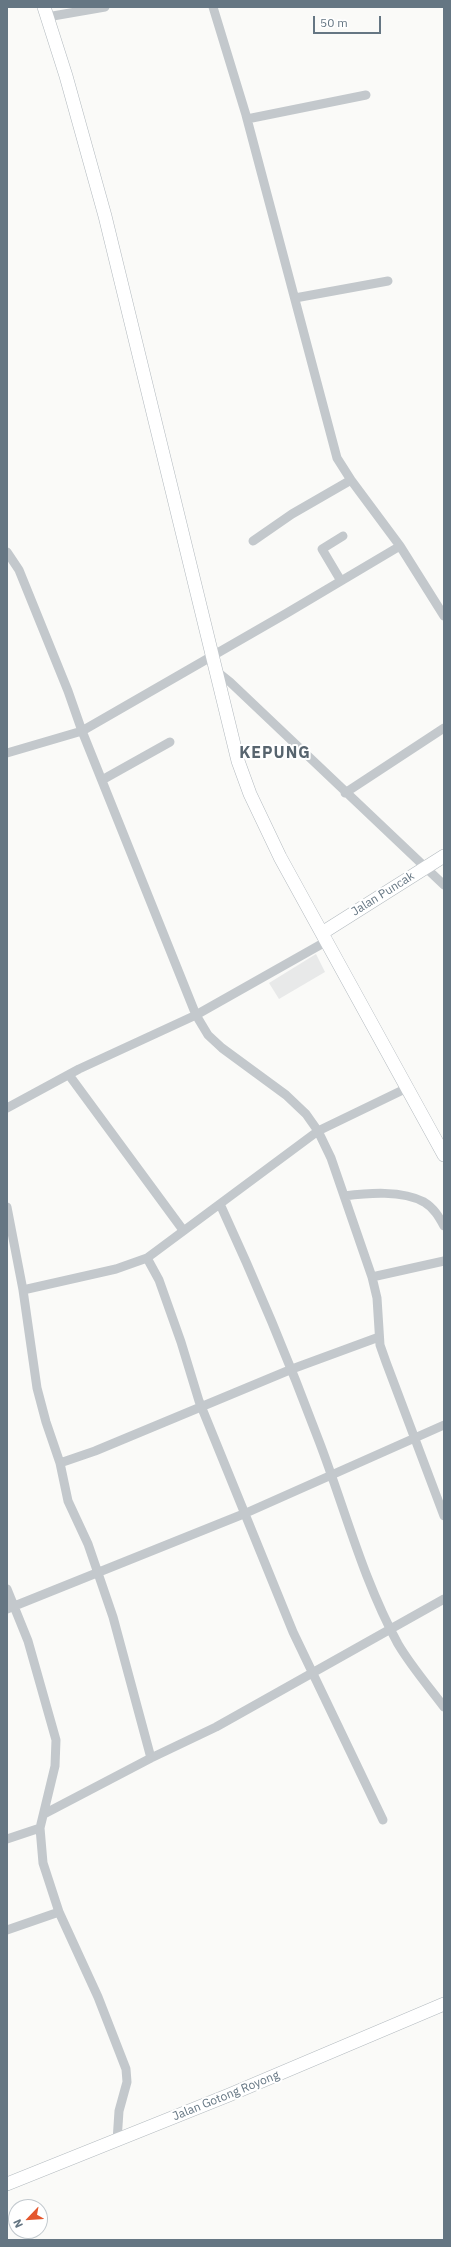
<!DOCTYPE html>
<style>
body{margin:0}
#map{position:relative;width:451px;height:2247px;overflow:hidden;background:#fafaf8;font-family:"IBM Plex Sans",sans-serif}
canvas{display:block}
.frame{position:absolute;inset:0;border:8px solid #657683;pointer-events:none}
.north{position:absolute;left:8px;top:2199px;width:40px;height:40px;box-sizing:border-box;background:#fff;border:1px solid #c1c8cd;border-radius:50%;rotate:245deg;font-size:11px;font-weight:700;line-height:16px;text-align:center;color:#657683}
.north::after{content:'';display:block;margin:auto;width:14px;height:18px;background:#e4572e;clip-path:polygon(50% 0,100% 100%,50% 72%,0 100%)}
.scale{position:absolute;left:313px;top:16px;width:68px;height:18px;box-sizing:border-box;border:2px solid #657683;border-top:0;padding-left:5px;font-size:12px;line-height:14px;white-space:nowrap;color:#657683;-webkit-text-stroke:3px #fff;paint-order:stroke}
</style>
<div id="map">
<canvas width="451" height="2247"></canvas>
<div class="frame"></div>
<div class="north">N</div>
<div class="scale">50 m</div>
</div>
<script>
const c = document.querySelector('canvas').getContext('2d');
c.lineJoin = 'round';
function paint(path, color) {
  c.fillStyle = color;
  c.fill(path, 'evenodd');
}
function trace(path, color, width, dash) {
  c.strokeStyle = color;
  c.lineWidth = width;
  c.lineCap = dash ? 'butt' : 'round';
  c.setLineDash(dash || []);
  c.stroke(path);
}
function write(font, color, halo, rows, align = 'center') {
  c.font = font + ' "IBM Plex Sans",sans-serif';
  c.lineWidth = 4;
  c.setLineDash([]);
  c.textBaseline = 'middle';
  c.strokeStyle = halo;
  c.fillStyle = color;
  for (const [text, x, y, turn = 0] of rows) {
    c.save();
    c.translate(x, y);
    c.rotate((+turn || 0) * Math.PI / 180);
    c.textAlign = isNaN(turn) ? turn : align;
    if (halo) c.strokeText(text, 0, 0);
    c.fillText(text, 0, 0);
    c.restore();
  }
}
paint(new Path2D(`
 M316 954 325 972 279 999 269 983Z`), '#e8e9e9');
const secondary = new Path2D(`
 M44 7 66 76 105 216 238 761 250 794 280 857 444 1155
 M322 933 444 856
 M7 2184 229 2095 444 2004`);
trace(secondary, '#b3babf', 14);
trace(new Path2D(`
 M213 7 246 115 337 458 351 480 400 546 444 616
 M47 17 105 7
 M247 119 366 95
 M295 298 388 281
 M253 541 292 514 351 480
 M7 552 19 570 68 691 82 731 196 1015 208 1035 222 1048 286 1095 306 1114 318 1131 331 1158 372 1277 377 1298 380 1345 386 1362 444 1516
 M341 581 322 549 343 536
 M215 670 230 682 444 885
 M7 753 82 731 287 613 400 546
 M102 780 170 742
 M345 793 444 728
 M69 1075 183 1230
 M7 1108 79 1069 196 1015 327 941
 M344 1196C368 1193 402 1190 424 1202 434 1208 439 1217 444 1226
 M220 1204C256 1282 289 1361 319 1441 345 1509 363 1580 398 1644 411 1666 429 1687 444 1707
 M7 1207 23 1290 37 1388 46 1422 60 1463 68 1501 88 1544 113 1617 151 1758
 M147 1258 159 1280 181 1342 199 1401 293 1632 383 1820
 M372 1277 444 1261
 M23 1290 116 1269 147 1258 318 1131 407 1088
 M60 1463 95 1451 292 1369 379 1337
 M7 1589 28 1641 56 1740 55 1766 40 1828 43 1863 59 1912 98 1997 126 2069 127 2082 119 2111 117 2141
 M7 1609 246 1513 444 1425
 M44 1814 151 1758 216 1727 444 1599
 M7 1839 40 1828
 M7 1930 59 1912`), '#c3c8cc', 9);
trace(secondary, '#fff', 13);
write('12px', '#657683', '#fff', [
 ["Jalan Puncak",383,894,-32],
 ["Jalan Gotong Royong",226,2096,-22]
]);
c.letterSpacing = '1px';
write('bold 16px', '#57646e', '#fff', [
 ["KEPUNG",275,753]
]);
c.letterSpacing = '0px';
</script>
